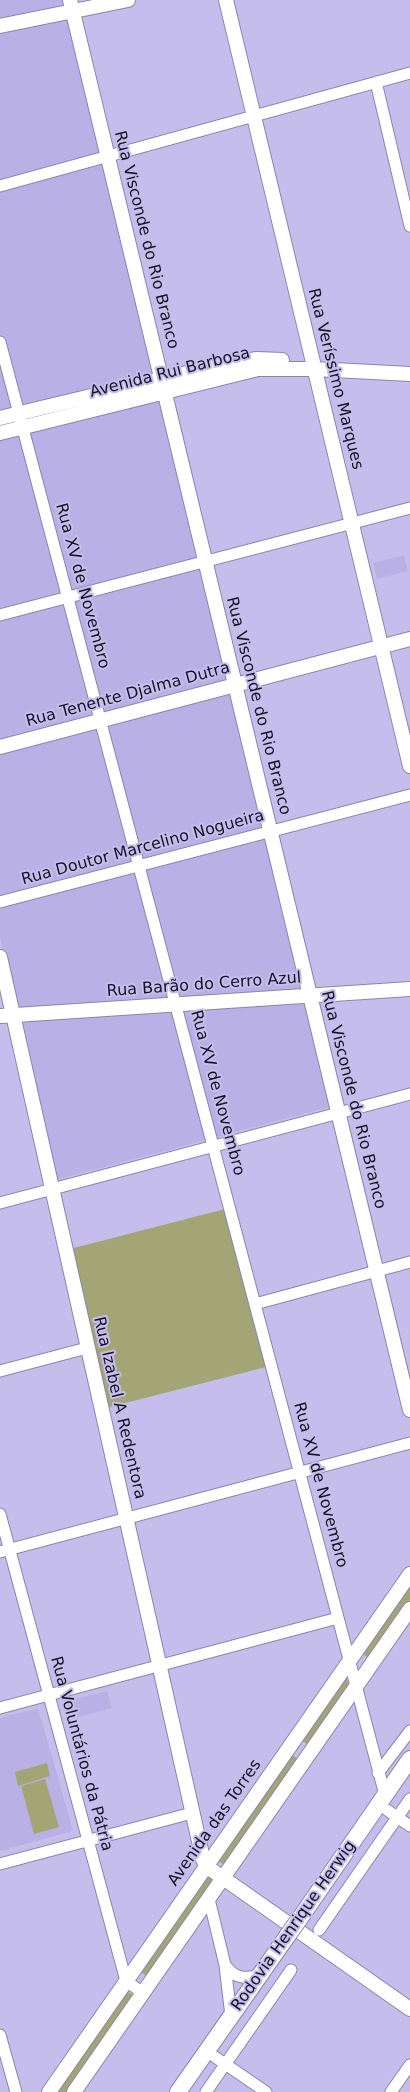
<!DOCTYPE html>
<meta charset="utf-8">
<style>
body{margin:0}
canvas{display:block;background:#c5beed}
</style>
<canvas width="410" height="2092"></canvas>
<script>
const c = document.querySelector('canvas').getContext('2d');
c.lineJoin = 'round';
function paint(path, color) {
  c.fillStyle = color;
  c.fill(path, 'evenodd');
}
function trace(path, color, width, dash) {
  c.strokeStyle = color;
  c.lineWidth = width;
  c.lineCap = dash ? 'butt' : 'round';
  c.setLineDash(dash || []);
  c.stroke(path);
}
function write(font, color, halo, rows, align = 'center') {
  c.font = font + ' "DejaVu Sans",sans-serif';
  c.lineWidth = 4;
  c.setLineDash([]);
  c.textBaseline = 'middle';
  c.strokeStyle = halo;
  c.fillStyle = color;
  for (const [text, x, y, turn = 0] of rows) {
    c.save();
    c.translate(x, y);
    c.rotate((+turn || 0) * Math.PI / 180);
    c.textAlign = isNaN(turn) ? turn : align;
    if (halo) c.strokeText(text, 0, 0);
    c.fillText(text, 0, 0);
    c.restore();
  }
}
paint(new Path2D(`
 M0 0H77L344 1103 56 1180 0 937Z
 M404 555 408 571 377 579 373 563Z
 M107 1691 112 1708 68 1720 63 1702Z
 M38 1708 73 1831 0 1851V1718Z`), '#b9b1e5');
paint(new Path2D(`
 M225 1209 266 1367 106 1408 70 1249Z
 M410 1582V1600L369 1659 361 1652Z
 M345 1672 349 1687 308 1745 299 1738Z
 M288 1752 299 1760 224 1865 214 1858Z
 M47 1763 50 1776 18 1786 15 1772Z
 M45 1779 59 1827 34 1834 21 1786Z
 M208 1870 217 1879 148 1977 138 1970Z
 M124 1989 135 1996 68 2092H55Z`), '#a3a674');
const minor = new Path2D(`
 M376 82 410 226
 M0 186 410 73
 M0 342 385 1795
 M0 615 410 508
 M0 902 410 795
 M0 1203 410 1094
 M255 1304 410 1262
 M0 1371 87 1348
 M0 1514 126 1981 143 1993
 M0 1552 410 1443
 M0 1708 338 1618
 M378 1773 410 1731
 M387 1810 410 1826
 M0 1864 192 1813
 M209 1899 225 1965 231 2016
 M319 1930 410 1799
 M225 1965C235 1979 244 1979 260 1975
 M0 2035 16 2092
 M215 2057 266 2092
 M206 2092 291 1970
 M391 2092 410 2065`);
const major = new Path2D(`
 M70 0 410 1410
 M226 0 410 766
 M0 26 128 0
 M0 418 216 366 257 359 282 360
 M0 433 258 369H315L410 374
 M0 747 410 639
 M0 957 203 1859 206 1866 410 2009
 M0 1016 410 989
 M49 2092 410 1574
 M74 2092 410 1609`);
const highway = new Path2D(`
 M298 1921 410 1759
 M178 2092 288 1935`);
trace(minor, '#8b84b0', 13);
trace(major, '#8b84b0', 16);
trace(highway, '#8b84b0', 18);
trace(minor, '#fff', 11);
trace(major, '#fff', 14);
trace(highway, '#fff', 16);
const highwayBridge = new Path2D(`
 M288 1935 298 1921`);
trace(highwayBridge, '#8b84b0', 18, []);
trace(highwayBridge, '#fff', 16);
write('16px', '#151222', '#c5beed', [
 ["Rua Visconde do Rio Branco",146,240,76],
 ["Avenida Rui Barbosa",170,373,-14],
 ["Rua Veríssimo Marques",335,379,76],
 ["Rua XV de Novembro",82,586,75],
 ["Rua Tenente Djalma Dutra",128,695,-15],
 ["Rua Visconde do Rio Branco",258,706,76],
 ["Rua Doutor Marcelino Nogueira",143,848,-15],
 ["Rua Barão do Cerro Azul",204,985,-4],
 ["Rua XV de Novembro",217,1093,75],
 ["Rua Visconde do Rio Branco",353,1100,76],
 ["Rua Izabel A Redentora",119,1408,77],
 ["Rua XV de Novembro",320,1485,75],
 ["Rua Voluntários da Pátria",81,1754,75],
 ["Avenida das Torres",215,1823,-55],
 ["Rodovia Henrique Herwig",294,1926,-55]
]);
</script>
